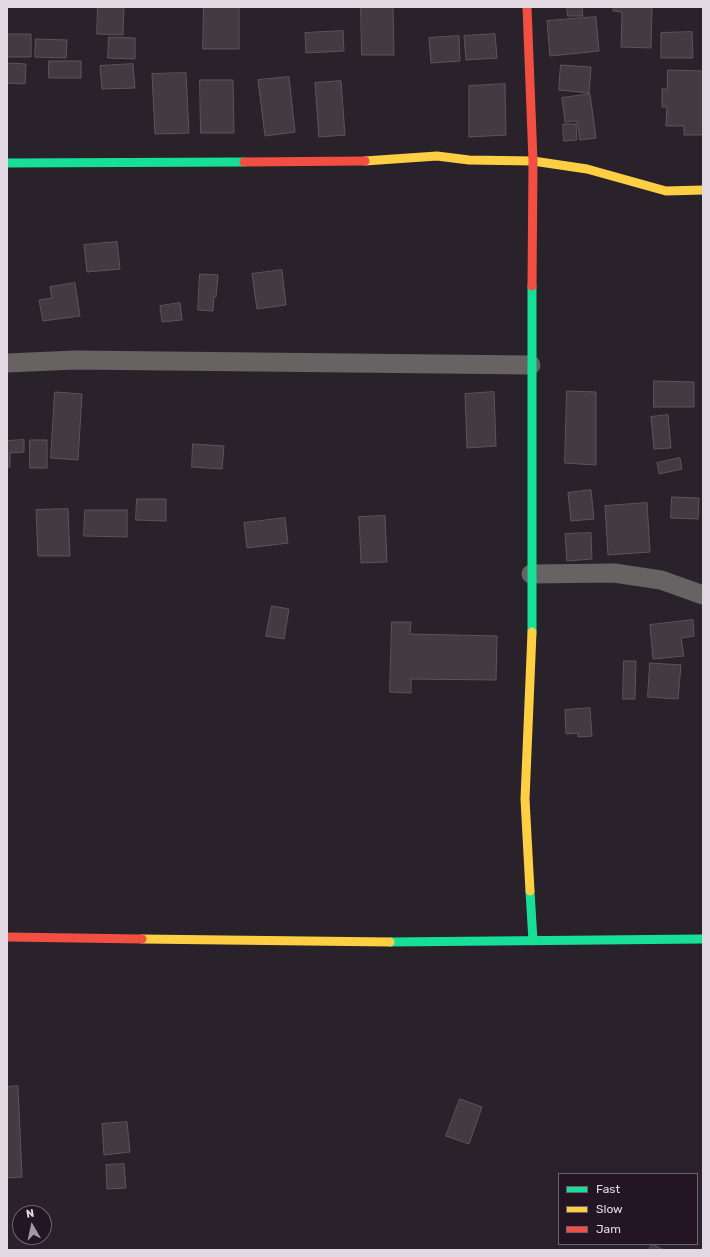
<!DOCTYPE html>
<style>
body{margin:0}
#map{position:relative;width:710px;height:1257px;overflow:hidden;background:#2a222a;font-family:Rubik,sans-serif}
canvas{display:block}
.frame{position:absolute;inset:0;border:8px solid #e2d8e2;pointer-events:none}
.legend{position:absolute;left:558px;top:1173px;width:140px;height:72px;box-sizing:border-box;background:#241524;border:1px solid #706370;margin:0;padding:5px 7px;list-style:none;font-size:12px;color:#e2d8e2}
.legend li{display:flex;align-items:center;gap:8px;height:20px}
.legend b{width:20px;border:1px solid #706370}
.north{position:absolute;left:12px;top:1205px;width:40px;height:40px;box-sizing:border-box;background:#241524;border:1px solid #706370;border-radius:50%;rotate:351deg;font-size:11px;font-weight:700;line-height:16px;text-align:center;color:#e2d8e2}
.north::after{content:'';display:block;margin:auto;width:14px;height:18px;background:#a298a2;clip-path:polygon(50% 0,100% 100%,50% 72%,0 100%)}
</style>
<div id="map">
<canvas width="710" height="1257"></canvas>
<div class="frame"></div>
<ul class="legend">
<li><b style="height:5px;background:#16e098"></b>Fast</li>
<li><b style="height:5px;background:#ffcf43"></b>Slow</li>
<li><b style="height:5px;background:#f24e42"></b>Jam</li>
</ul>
<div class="north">N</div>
</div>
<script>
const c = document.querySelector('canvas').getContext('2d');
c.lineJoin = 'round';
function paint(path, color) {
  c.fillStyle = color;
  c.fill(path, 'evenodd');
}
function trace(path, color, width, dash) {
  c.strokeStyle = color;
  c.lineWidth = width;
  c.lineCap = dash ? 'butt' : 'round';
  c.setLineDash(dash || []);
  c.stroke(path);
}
const building = new Path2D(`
 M98 7H124L123 35 97 34Z
 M204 7H239V49H203Z
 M361 7H393L394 55H362Z
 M567 7H582L583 16H568Z
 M614 7H652L651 48 621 47 622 12 613 11Z
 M596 17 599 51 550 56 547 21Z
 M343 31 344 51 306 53 305 33Z
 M692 32 693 58H661V33Z
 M7 34H31V57H7Z
 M495 34 497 58 466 60 464 36Z
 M459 36 460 61 431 63 429 38Z
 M109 37 135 38V59L108 58Z
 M36 39 67 40 66 58 35 57Z
 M49 61H81V78H49Z
 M7 63 26 64 25 84 7 83Z
 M133 64 135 88 102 89 100 66Z
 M561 65 591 67 589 93 559 90Z
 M668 70 703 71V135H684V126H666L667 107H662V89H667Z
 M186 73 189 133 155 134 152 74Z
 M289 77 295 132 265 136 258 80Z
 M200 80H233L234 133H201Z
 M341 81 345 135 319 137 315 83Z
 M505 84 506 135 469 137V86Z
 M590 94 596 138 580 140 577 121 565 122 562 98Z
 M563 124H576L577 140 564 141Z
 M117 242 120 269 87 272 84 245Z
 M282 270 286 305 257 309 252 274Z
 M200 274 218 275 216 297 214 296 213 311 198 310Z
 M75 283 80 316 43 321 39 300 52 298 50 287Z
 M180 303 182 320 162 322 160 306Z
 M654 381 694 382V407H654Z
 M567 391 596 392V465L565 463Z
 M55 392 82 394 78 460 51 458Z
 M494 392 496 446 467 448 465 394Z
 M668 415 671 448 654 449 651 417Z
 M24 440V452L10 453V467H7V441Z
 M30 440H47V468H30Z
 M193 444 224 446 222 469 192 467Z
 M680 458 682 469 659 474 657 463Z
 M591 490 594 519 571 521 568 493Z
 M672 497 699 498 698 519 671 518Z
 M137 499H166V521L136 520Z
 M647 503 650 552 608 555 605 506Z
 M68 509 70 556H38L36 510Z
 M85 510H127V537L84 536Z
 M385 516 387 562 361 563 359 517Z
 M285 518 288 543 247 548 244 523Z
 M591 533 592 559 567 561 565 534Z
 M272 606 289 609 284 639 266 636Z
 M693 620 694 636 681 638 684 656 653 659 650 625Z
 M392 622H411L410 634 497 636 496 680 411 679V693L390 692Z
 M624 661H636L635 699H623Z
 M650 663 681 665 678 699 648 697Z
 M590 708 592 736 578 737V733L566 734 565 710Z
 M18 1086 22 1177 7 1178V1087Z
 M460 1099 482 1107 469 1144 446 1136Z
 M127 1122 130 1152 104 1155 102 1124Z
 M124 1164 126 1188 107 1189 106 1165Z
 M652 1244 664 1250H649Z`);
paint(building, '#423c42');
trace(building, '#5c555c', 1);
trace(new Path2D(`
 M7 363 75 360 531 365
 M531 574 614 573 661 580 703 595`), '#666362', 19);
trace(new Path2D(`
 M7 163 244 162
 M532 286V632
 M530 891 533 941
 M390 942 703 939`), '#16e098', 9);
trace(new Path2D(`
 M365 161 437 156 469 160 533 161 587 169 666 191 703 190
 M530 891 525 799 532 632
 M142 939 390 942`), '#ffcf43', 9);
trace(new Path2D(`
 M527 7 533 161 532 286
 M244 162 365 161
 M7 937 142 939`), '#f24e42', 9);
</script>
